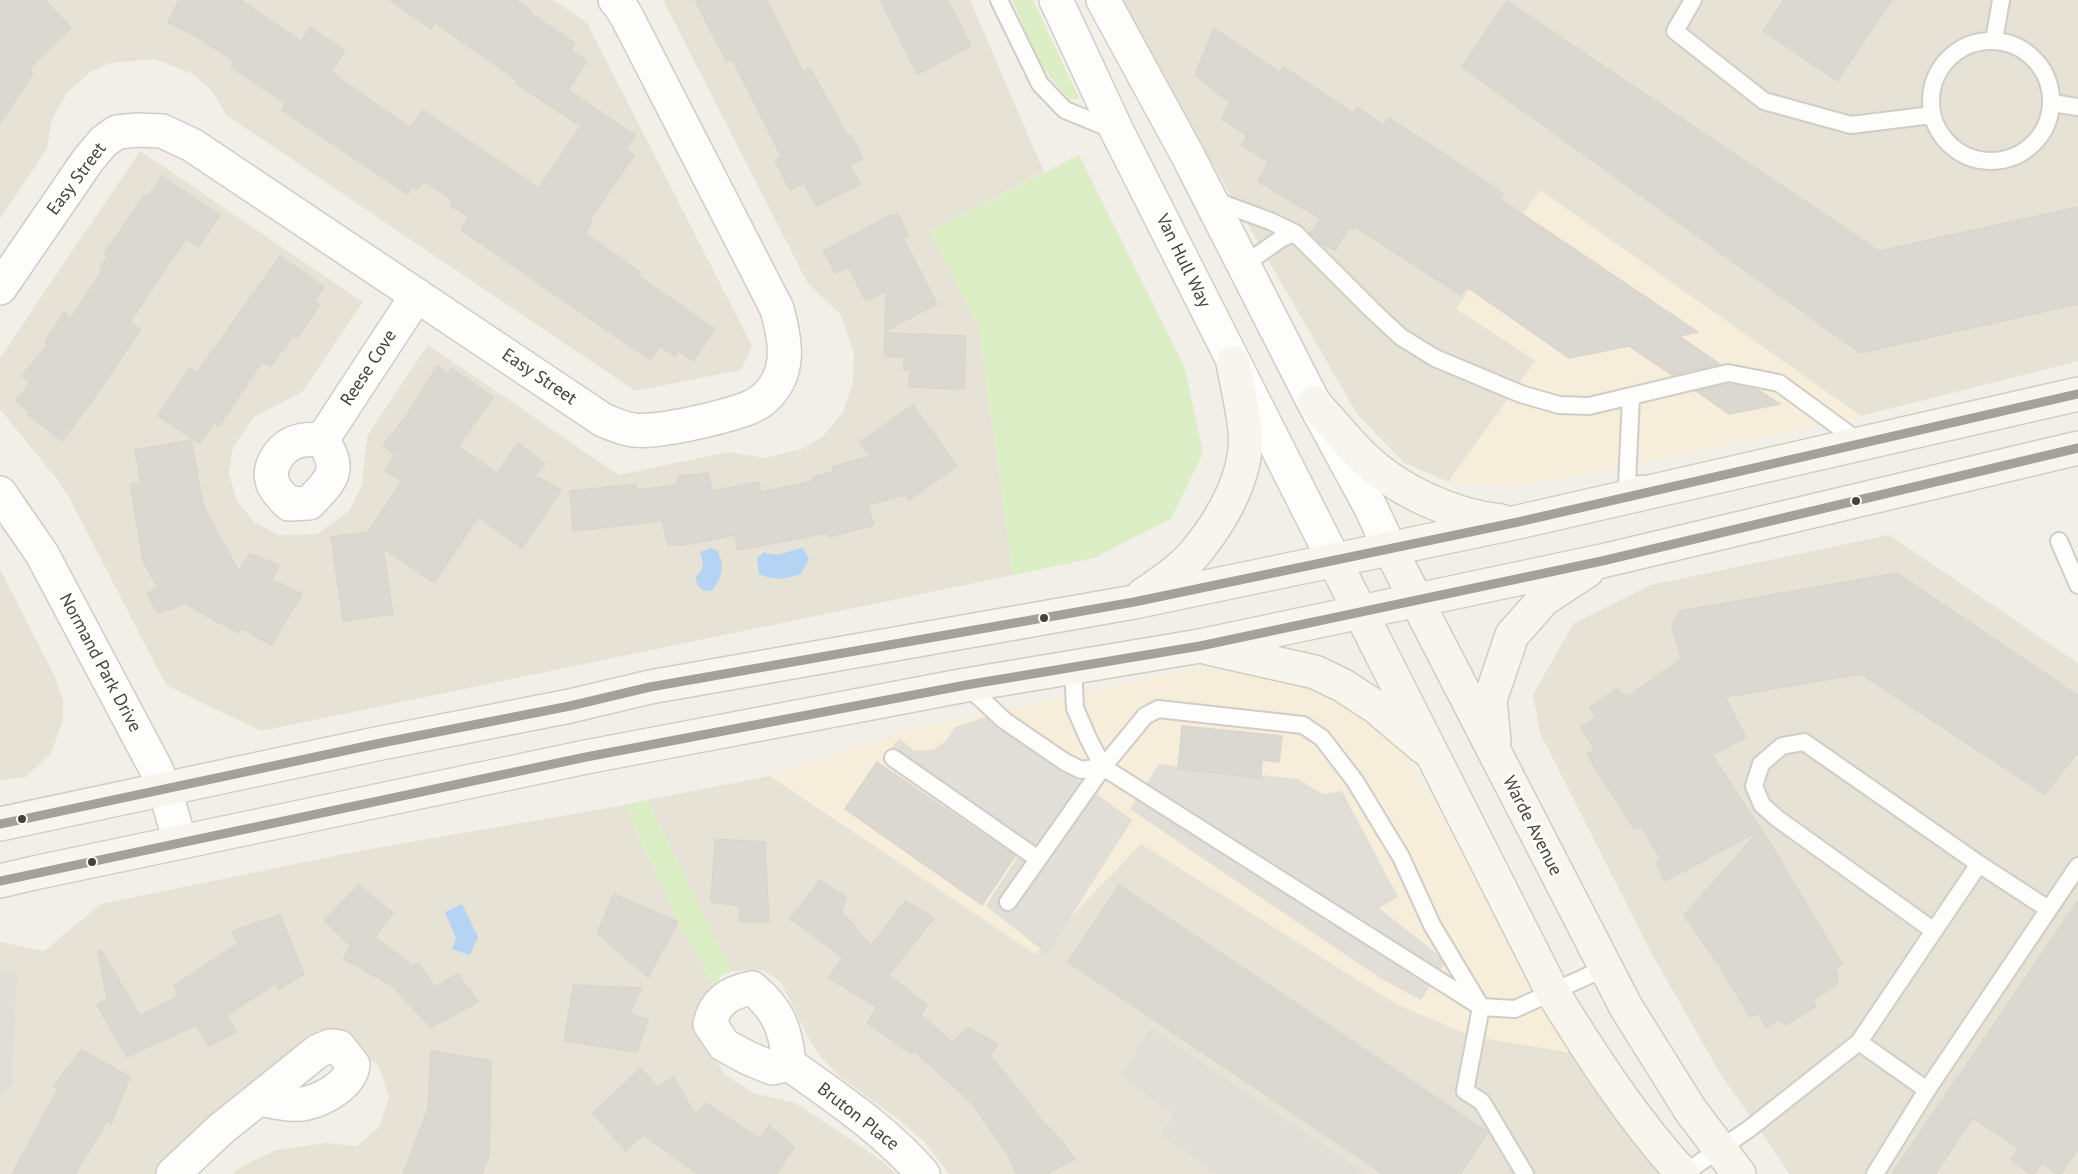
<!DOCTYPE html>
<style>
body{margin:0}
canvas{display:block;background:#f2efe8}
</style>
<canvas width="2078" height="1174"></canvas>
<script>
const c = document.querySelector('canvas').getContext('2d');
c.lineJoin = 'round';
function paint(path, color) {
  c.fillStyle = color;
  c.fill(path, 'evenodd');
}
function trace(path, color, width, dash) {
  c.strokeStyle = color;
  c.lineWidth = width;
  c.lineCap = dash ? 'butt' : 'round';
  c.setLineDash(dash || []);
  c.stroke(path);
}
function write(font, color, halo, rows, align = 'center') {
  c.font = font + ' "PT Sans",sans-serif';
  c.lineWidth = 5;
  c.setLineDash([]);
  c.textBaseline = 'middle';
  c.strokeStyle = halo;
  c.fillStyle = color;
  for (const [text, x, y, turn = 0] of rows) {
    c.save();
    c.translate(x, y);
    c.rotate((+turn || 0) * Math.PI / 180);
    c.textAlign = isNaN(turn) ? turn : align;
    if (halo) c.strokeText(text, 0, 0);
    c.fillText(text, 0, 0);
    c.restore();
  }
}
paint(new Path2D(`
 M0 0H553L587 23 752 346 741 370 635 391 226 115 213 92 193 74 155 59 110 63 90 72 67 93 52 119 47 149 0 219Z
 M663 0H970L1044 172 930 231 979 327 1013 575 261 731 166 685 69 497 59 482 0 409V358L140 151 363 302 302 392 254 417 233 447 229 474 237 501 254 522 279 535 317 534 349 511 362 485 367 436 428 345 619 475 728 452 765 458 802 449 823 436 843 412 853 383 854 352 840 314 808 284Z
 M1118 0H2078V361L1861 416 1540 190 1536 360 1448 482 1405 463 1357 414Z
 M1889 535 2078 663V1174H1790L1718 1070 1653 956 1540 733 1533 695 1573 624 1651 585Z
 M0 569 56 679 63 700V721L51 753 26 777 0 780Z
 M770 776 1035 954 1141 843 1471 1036 1580 1054 1669 1174H949L924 1141 898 1119 839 1076 820 1056 806 1033 781 982 763 970 732 971 647 800Z
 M625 805 678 922 718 994 714 1056 725 1075 754 1093 795 1103 838 1131 882 1161 896 1174H232L244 1165 276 1150 325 1143 357 1146 380 1126 389 1097 379 1066 358 1051 334 1050 184 1174H0V942L44 951 101 904 359 851Z`), '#e6e2d5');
paint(new Path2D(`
 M1540 190 1861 416 1593 473 1513 486 1448 482 1536 361 1456 309Z
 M1195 668 1253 674 1328 693 1394 737 1580 1054 1471 1036 1396 1004 1141 844 1035 954 770 776 909 730 1059 699Z`), '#f6edda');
paint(new Path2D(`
 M1012 0H1033L1079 98 1070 100 1041 66Z
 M1079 155 1185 368 1203 453 1171 519 1094 558 1013 575 979 328 930 231Z
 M647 800 732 971 720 976 718 994 678 922 625 805Z`), '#dbeec5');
paint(new Path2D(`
 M989 716 1132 820 1047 954 986 906 1020 853 882 760 899 739 915 751 933 750 947 740 955 727Z
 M1159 764 1297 779 1323 794 1342 791 1398 897 1379 908 1446 961 1421 1000 1380 978 1130 809Z
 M0 969 17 973 12 1084 0 1098Z
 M1151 1028 1365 1174H1217L1161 1134 1173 1114 1121 1076Z`), '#e1ded8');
paint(new Path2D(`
 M711 548 718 551C724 569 723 574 713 590L704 591 697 585 696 576C706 569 703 562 700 552Z
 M803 548 809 559 801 574C786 579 773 581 759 574L757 558 764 552C780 559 787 550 803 548Z
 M462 904 478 937 470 955 452 949 456 938 445 912Z`), '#b5d4f3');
const building = new Path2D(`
 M0 0H45L71 28 28 70 33 73 0 123Z
 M179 0H240L301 41 310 27 345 51 331 72 410 128 423 110 539 188 581 126 515 83 517 80 435 23 431 29 390 0H516L531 11 530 13 575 43 571 50 587 61 568 90 635 135 626 149 634 155 589 222 591 223 585 233 640 272 638 276 715 329 693 361 678 351 675 356 660 346 650 360 461 230 469 217 452 206 449 197 424 181 418 190 412 186 407 194 282 110 286 104 231 67 234 61 196 36 168 22Z
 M695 0H766L803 72 810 68 848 136 851 135 863 159 850 165 860 184 816 206 804 183 790 190 775 161 782 158 732 59 727 62Z
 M880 0H948L971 46 917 74Z
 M1784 0H1892L1837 81 1763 31Z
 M1507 1 1879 251 2078 207V304L1860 353 1462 67Z
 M1214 29 1279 72 1283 67 1353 113 1357 107 1384 125 1389 118 1443 153 1504 194 1500 199 1698 332 1679 336 1720 364 1672 375 1629 346 1569 358 1467 287 1461 295 1354 226 1352 230 1349 228 1335 250 1319 242 1310 233 1321 219 1258 181 1269 162 1242 145 1247 135 1222 119 1230 103 1195 75Z
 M162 176 220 215 198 247 186 239 129 323 140 330 92 401 62 441 28 415 30 412 16 401 30 382 22 376 48 344 45 342 64 313 71 318 103 270 100 268 108 256 104 254 144 195 148 197Z
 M898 214 908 236 903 238 937 304 885 331 886 291 866 301 848 267 835 273 824 251 891 215 892 217Z
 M280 256 324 287 314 301 320 305 297 338 293 336 271 366 262 361 219 426 214 422 200 443 158 416 190 368 197 373Z
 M885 333 966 336 964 389 909 387 910 370H904V357L884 356Z
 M437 366 448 374 451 368 493 397 458 446 497 473 518 443 545 464 535 476 561 490 522 548 478 517 434 583 383 548 393 614 343 621 331 537 368 532 402 481 385 471 395 455 383 445 406 417Z
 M1728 384 1758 390 1780 404 1729 414 1696 391Z
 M913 405 957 466 909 500 905 495 868 505 874 525 829 537 827 533 738 550 735 535 683 545H668L662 521 573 531 570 491 636 484V490L676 485 680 476 708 473 712 491 759 482 761 492 813 481 812 478 833 472 832 467 871 456 860 442Z
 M191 440 204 508 239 571 250 554 279 565 272 580 302 594 271 645 242 628 238 633 184 603 170 610 168 608 158 613 147 594 158 588 143 561 130 484 141 483 135 450Z
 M1897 573 2078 696V752L2045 794 1861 674 1725 697 1746 737 1712 755 1770 843 1842 964 1836 967 1838 984 1814 1000 1815 1007 1786 1025 1779 1019 1766 1028 1758 1013 1751 1017 1721 970 1722 969 1684 915 1759 831 1665 881 1656 864 1661 859 1641 826 1634 829 1587 754 1595 750 1581 727 1596 717 1590 708 1616 689 1627 697 1681 659 1672 627 1680 611Z
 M1182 726 1282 736 1279 762 1262 760 1261 778 1178 769Z
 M877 762 1015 856 982 905 845 809Z
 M715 839 765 842 769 922H739L740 906 711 902Z
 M820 880 847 898 841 911 871 946 905 901 934 918 889 975 927 1005 921 1015 952 1042 969 1028 998 1044 990 1055 1049 1129 1051 1128 1075 1159 1046 1174H1017L1007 1153 971 1102 914 1051 911 1054 867 1023 877 1007 829 978 843 957 790 919Z
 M359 885 393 913 375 937 413 966 418 962 435 987 458 974 478 1002 431 1027 391 985 344 959 350 945 324 921Z
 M1119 885 1488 1132 1460 1174H1383L1068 962Z
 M614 894 678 922 648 977 597 933Z
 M2078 901V1149L2061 1174H2058L2042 1163 2034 1174H2031L2011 1160 2019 1148 1973 1118 1935 1174H1892Z
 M280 915 304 974 279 989 276 983 227 1015 236 1032 208 1046 196 1025 127 1057 97 1005 107 1000 98 951 101 950 140 1016 179 996 174 986 238 944 232 931Z
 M573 985 642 988 629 1014 648 1019 637 1052 564 1041Z
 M81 1050 130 1077 111 1124 107 1121 75 1174H12L58 1089 54 1086Z
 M431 1051 491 1061 489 1156 482 1174H403L428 1109Z
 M641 1068 658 1088 673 1077 695 1114 706 1103 760 1139 769 1125 794 1147 776 1174H698L643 1135 626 1151 593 1113Z`);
paint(building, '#dbd8d1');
trace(building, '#dad6ce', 1.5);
const lane = new Path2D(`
 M999 0 1040 84 1065 110 1114 130
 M1693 0 1675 31 1764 101 1851 125 1932 115
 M1931 101a60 60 0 1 1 120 0a60 60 0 1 1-120 0Z
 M1994 41 2001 0
 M2052 103 2078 107
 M1213 200 1270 221 1295 233 1372 310 1401 337 1435 358 1521 394 1559 405 1589 406 1728 373 1779 383 1861 443
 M1245 264 1282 238 1295 233
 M1631 396 1627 485 1645 484
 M2059 541 2078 585
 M1073 666 1075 708 1088 738 1103 767 1481 1007 1515 1009 1605 968
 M966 685 1005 721 1065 762 1081 770 1103 767
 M893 758 1038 859
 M1008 902 1103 767 1145 716 1158 709 1303 725 1322 738 1355 781 1401 857 1432 925 1481 1007 1465 1091 1482 1102 1525 1174
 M1934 931 1778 819 1762 805 1754 786 1761 764 1782 746 1804 742 1979 864 2048 909
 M1859 1042 1927 1090
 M1683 1174 1749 1129 1859 1042 1979 864
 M1875 1174 1927 1090 2078 866`);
const street = new Path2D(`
 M1056 0 1117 131 1334 560
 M1103 0 1188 156 1314 403 1371 508 1390 549
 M0 288 88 160 103 142 117 132 138 130 162 131 192 145 603 420C613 424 623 429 634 430 658 433 720 418 743 410 755 406 766 399 773 389 791 365 784 335 777 309L627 17 619 4 615 0
 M322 440C343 469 332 480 309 503L289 504C284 499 277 492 274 486 266 469 278 450 293 443 302 439 312 439 322 440L417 295
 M0 493 42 554 155 767 165 790 180 842
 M789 1064 772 1068 748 1058 724 1045 710 1024C715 1001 730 992 752 988 779 1010 786 1030 789 1064 836 1098 885 1130 923 1174
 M173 1174 221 1129 318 1051 330 1046 339 1047 353 1065C351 1084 324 1099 307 1103 292 1107 273 1101 258 1099`);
const secondary = new Path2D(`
 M1314 403C1330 420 1344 438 1361 455 1396 490 1452 516 1501 521
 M1390 549 1626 1007 1691 1111 1739 1174
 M1334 560 1553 993C1592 1056 1633 1120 1683 1174
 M1143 595C1163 581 1184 568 1199 548 1224 517 1249 472 1245 431 1243 408 1237 385 1233 363
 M1208 648 1315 672 1342 685 1376 707 1423 747
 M1494 741 1490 700 1512 635 1544 599 1587 571
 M0 824 376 744 570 706 650 687 1134 602 1518 522 2078 394
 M0 881 34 873 586 757 966 685 1200 646 1602 561 2078 448`);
trace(lane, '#d0cdc6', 20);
trace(street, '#d0cdc6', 36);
trace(secondary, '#d1cebf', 36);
trace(lane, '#fdfdfc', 16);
trace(street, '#fdfdfc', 33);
trace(secondary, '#f7f5ee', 33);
trace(new Path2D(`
 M0 824 376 744 570 706 650 687 1134 602 1518 522 2078 394
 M0 881 586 757 966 685 1200 646 1602 561 2078 448`), '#a4a09a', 9);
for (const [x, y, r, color] of [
 [1856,501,5,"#484234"],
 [1044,618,5,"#484234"],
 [22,819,5,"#484234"],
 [92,862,5,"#484234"]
]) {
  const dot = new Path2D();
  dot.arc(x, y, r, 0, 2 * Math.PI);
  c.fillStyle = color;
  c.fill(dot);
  trace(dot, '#fff', 2);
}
write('18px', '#484234', '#fff', [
 ["Easy Street",77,179,-53],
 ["Van Hull Way",1183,261,64],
 ["Reese Cove",369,368,-57],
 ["Easy Street",539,377,34],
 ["Normand Park Drive",100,663,62],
 ["Warde Avenue",1532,826,63],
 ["Bruton Place",858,1117,38]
]);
</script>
